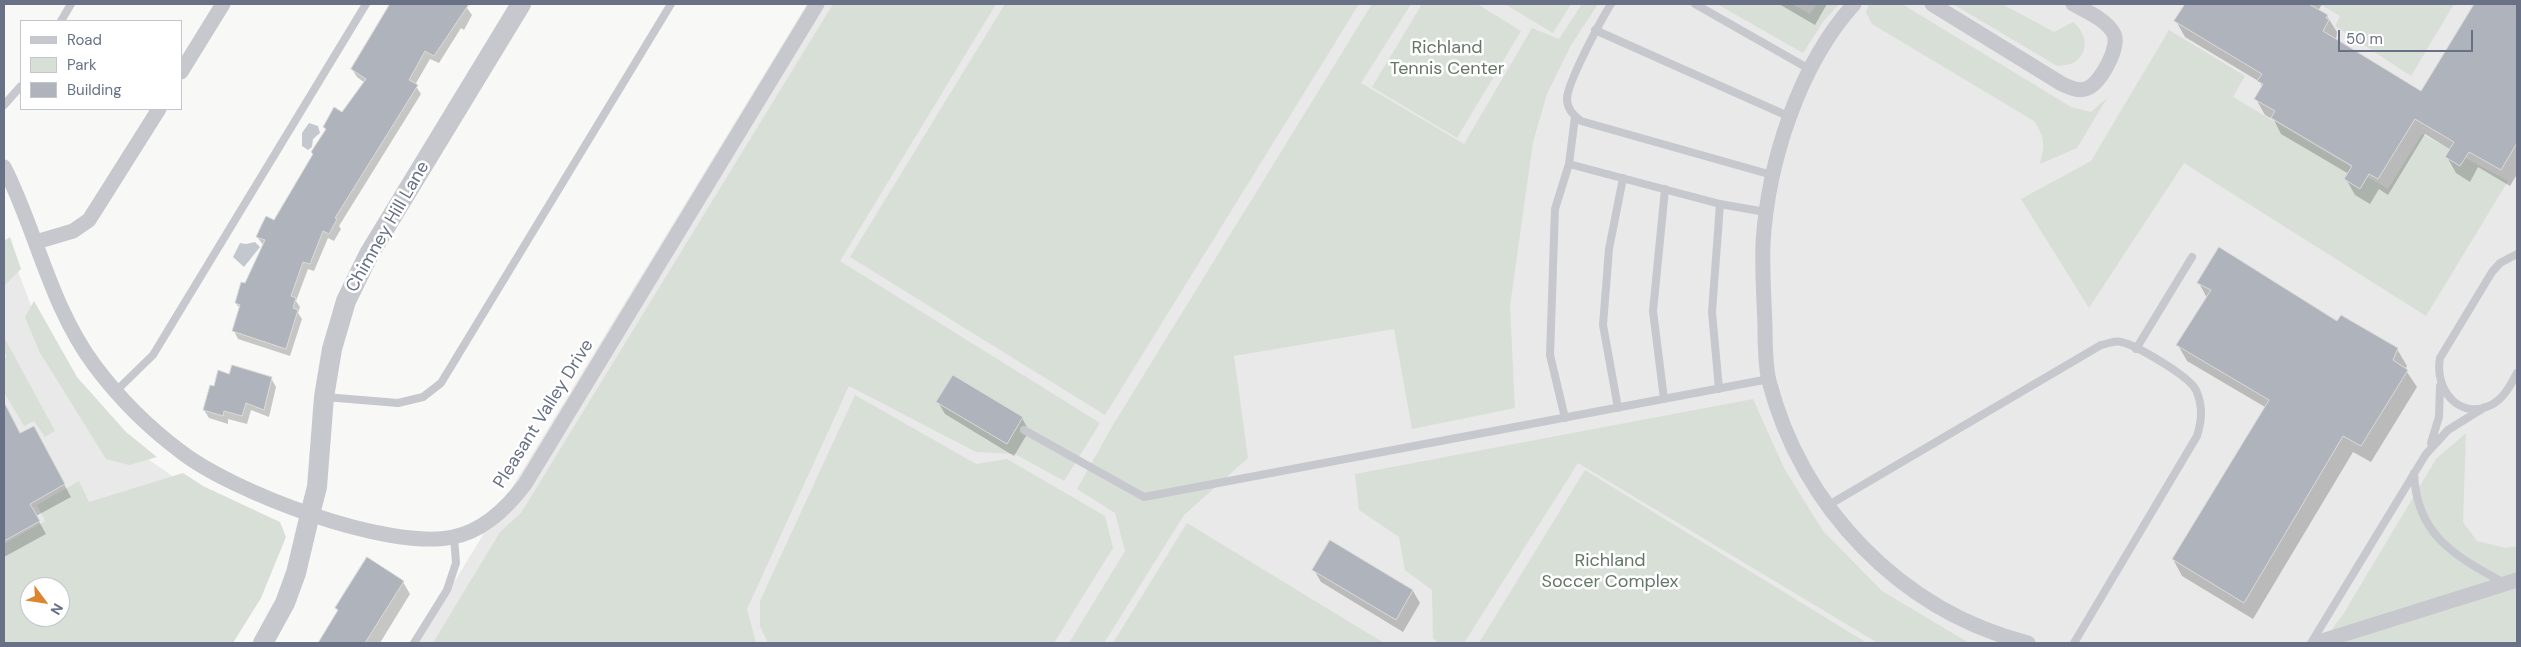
<!DOCTYPE html>
<style>
body{margin:0}
#map{position:relative;width:2521px;height:647px;overflow:hidden;background:#f8f8f6;font-family:"DM Sans",sans-serif}
canvas{display:block}
.frame{position:absolute;inset:0;border:5px solid #687186;pointer-events:none}
.legend{position:absolute;left:20px;top:20px;width:162px;height:90px;box-sizing:border-box;background:#fff;border:1px solid #c3c6cf;margin:0;padding:6px 9px;list-style:none;font-size:15px;color:#687186}
.legend li{display:flex;align-items:center;gap:10px;height:25px}
.legend b{width:25px;border:1px solid #c3c6cf}
.north{position:absolute;left:20px;top:577px;width:50px;height:50px;box-sizing:border-box;background:#fff;border:1px solid #c3c6cf;border-radius:50%;rotate:121deg;font-size:14px;font-weight:700;line-height:20px;text-align:center;color:#687186}
.north::after{content:'';display:block;margin:auto;width:18px;height:22px;background:#dd8431;clip-path:polygon(50% 0,100% 100%,50% 72%,0 100%)}
.scale{position:absolute;left:2338px;top:30px;width:135px;height:22px;box-sizing:border-box;border:2px solid #687186;border-top:0;padding-left:6px;font-size:15px;line-height:18px;white-space:nowrap;color:#687186;-webkit-text-stroke:4px #fff;paint-order:stroke}
</style>
<div id="map">
<canvas width="2521" height="647"></canvas>
<div class="frame"></div>
<ul class="legend">
<li><b style="height:6px;background:#c6c8cd"></b>Road</li>
<li><b style="height:14px;background:#d8dfd7"></b>Park</li>
<li><b style="height:14px;background:#afb3bc"></b>Building</li>
</ul>
<div class="north">N</div>
<div class="scale">50 m</div>
</div>
<script>
const c = document.querySelector('canvas').getContext('2d');
c.lineJoin = 'round';
function paint(path, color) {
  c.fillStyle = color;
  c.fill(path, 'evenodd');
}
function trace(path, color, width, dash) {
  c.strokeStyle = color;
  c.lineWidth = width;
  c.lineCap = dash ? 'butt' : 'round';
  c.setLineDash(dash || []);
  c.stroke(path);
}
function write(font, color, halo, rows, align = 'center') {
  c.font = font + ' "DM Sans",sans-serif';
  c.lineWidth = 5;
  c.setLineDash([]);
  c.textBaseline = 'middle';
  c.strokeStyle = halo;
  c.fillStyle = color;
  for (const [text, x, y, turn = 0] of rows) {
    c.save();
    c.translate(x, y);
    c.rotate((+turn || 0) * Math.PI / 180);
    c.textAlign = isNaN(turn) ? turn : align;
    if (halo) c.strokeText(text, 0, 0);
    c.fillText(text, 0, 0);
    c.restore();
  }
}
paint(new Path2D(`
 M807 4H2517V643H417Z
 M4 236 36 318 83 399 139 453 197 493 272 527 4 643ZM30 587H60V617H30Z`), '#e9e9e9');
paint(new Path2D(`
 M833 4H996L840 261 1100 423 1064 481 1015 454 976 452 849 386 747 609 756 643H433L500 532 521 513Z
 M1005 4H1359L1105 415 850 257Z
 M1372 4H1411L1361 83 1464 144 1532 28 1559 39 1582 4H1598L1571 45 1547 94 1533 142 1510 306 1515 408 1412 429 1394 329 1234 356 1248 458 1184 515 1104 643H1069L1125 551 1115 513 1077 489 1113 425Z
 M1422 4H1477L1521 31 1457 138 1372 87Z
 M1505 4H1571L1553 33Z
 M1717 4H1792L1810 14 1817 4H1839L1823 22 1803 53Z
 M1869 4H1902L2071 107 2091 112 2107 98 2077 148 2040 164C2045 144 2045 138 2034 121L1872 24 1866 12Z
 M1953 4H2002L2054 32 2073 22C2086 32 2091 53 2073 63 2069 65 2062 65 2057 66Z
 M2320 4H2454L2411 76 2335 26 2340 16Z
 M2169 30 2245 76 2233 97 2388 189 2422 134 2508 181 2426 316 2184 163 2089 308 2021 199 2091 161Z
 M10 237 21 269 4 286V241Z
 M34 301 77 377 126 432 157 457 129 465 106 459 39 351 25 317Z
 M4 337 55 431 45 437 34 421 24 426 4 392V359L7 356 4 351Z
 M855 395 976 464 1007 459 1105 516 1113 548 1054 643H768L760 626V601Z
 M1753 399 1785 470 1823 531 1882 591 1969 643H1878L1578 463 1464 643H1438L1433 638 1432 590 1405 570 1399 537 1359 510 1355 474Z
 M2466 433 2463 522 2477 541 2506 548 2517 546V643H2322L2344 613 2436 459Z
 M1585 470 1601 480 1867 643H1479Z
 M183 473 203 486 280 522 286 537 261 598 233 643H4V544L45 521 37 505 79 481 89 502ZM30 587H60V617H30Z
 M1187 523 1384 643H1113Z`), '#d8dfd7');
paint(new Path2D(`
 M309 123 318 126 320 133 313 139 312 147 308 150 302 146V133Z
 M255 242 260 247 244 267 233 257 240 243 246 244Z`), '#c3c8cf');
paint(new Path2D(`
 M392 4H464L472 15 464 30 461 28 439 63 430 59 415 85 421 94 339 226 341 229 334 241 328 238 314 271 308 269 296 301 300 307 298 313 302 319 290 356 238 339 234 331 240 309 236 303 264 246 257 237 274 221 314 155 326 130 324 127 342 113 365 83 357 77 352 69Z
 M1779 4H1827L1815 25Z
 M2186 4H2322L2318 11 2327 16 2337 32 2336 40 2422 92 2475 4H2511L2517 8V174L2510 186 2478 167 2470 182 2456 173 2447 157 2451 150 2425 134 2388 195 2379 189 2370 204 2355 195 2346 179 2349 174 2281 134 2274 120 2265 115 2256 99 2263 88 2260 82 2185 37 2176 21Z
 M2199 283 2337 323 2397 349 2407 366 2405 369 2417 387 2371 462 2353 452 2253 619 2182 576 2173 559 2265 407 2187 361 2178 345 2207 298Z
 M230 375 271 378 276 387 269 417 251 410 247 424 228 419V424L209 418 204 410 215 387Z
 M938 402 1022 418 1029 431 1014 456 945 414Z
 M4 404 20 434 40 440 71 497 36 516 46 534 4 557Z
 M1331 542 1413 591 1420 603 1403 632 1321 582 1314 570Z
 M403 582 410 594 380 643H320L339 611 336 608Z`), '#0003');
const building = new Path2D(`
 M390 4H469L434 56 425 51 409 80 418 85 335 218 337 219 329 234 323 231 310 264 303 262 291 296 296 298 293 308 298 310 286 349 232 331 240 305 235 303 241 282 245 283 265 240 256 237 261 226 266 216 274 220 313 154 311 152 326 129 323 127 334 107 342 112 366 79 351 69Z
 M2185 4H2309L2328 15 2326 18 2329 20 2323 31 2421 91 2474 4H2517V143L2501 170 2469 152 2460 166 2445 157 2454 142 2415 119 2378 179 2369 174 2360 189 2344 179 2352 166 2271 118 2275 111 2254 99 2263 84 2257 81 2262 74 2174 21Z
 M2219 247 2337 321 2341 315 2398 348 2393 360 2408 370 2361 446 2343 436 2244 603 2172 559 2269 400 2176 345 2211 290 2197 283Z
 M232 365 272 377 264 410 246 403 242 416 224 411 223 416 203 410 210 385 214 386 218 370 229 374Z
 M953 375 1023 417 1007 444 936 402Z
 M4 402 20 433 34 426 65 484 30 504 40 521 4 541Z
 M1330 540 1413 590 1396 620 1312 570Z
 M367 557 404 581 365 643H318L338 610 335 608Z`);
paint(building, '#afb3bc');
trace(building, '#dadad8', 1);
trace(new Path2D(`
 M1611 4C1601 20 1567 83 1567 99 1567 109 1574 116 1581 121L1772 175
 M1695 4 1811 70
 M61 21 71 4
 M1595 30 1790 117
 M4 105 21 86
 M1569 164 1575 117
 M2517 254 2500 263 2492 272 2440 358C2434 390 2460 422 2493 404 2505 397 2511 384 2517 373
 M2136 349 2192 257
 M1719 389 1712 312 1720 204 1765 212
 M116 391 153 355 366 4
 M325 397 398 403 423 397 441 383 671 4
 M1664 399 1653 311 1665 189
 M1618 408 1603 325 1609 249 1623 178
 M1565 418 1550 355 1555 209 1569 164 1720 204
 M1024 430 1144 497 1769 379
 M2431 443 2439 417 2440 386
 M2414 473C2416 535 2455 556 2504 583
 M1827 506 2101 345C2107 344 2115 340 2121 342 2136 345 2189 376 2196 390 2203 406 2202 420 2197 436L2074 643
 M414 643 447 590 456 563 454 537
 M2311 643 2426 454 2448 430 2485 407`), '#c6c8cd', 8);
trace(new Path2D(`
 M1854 4C1799 65 1768 162 1763 243 1762 271 1764 298 1765 326 1765 344 1765 364 1769 381 1802 508 1901 611 2028 643
 M1932 4 2062 84C2071 88 2079 92 2088 88 2101 82 2120 47 2114 34 2107 20 2086 11 2073 4
 M181 72 223 4
 M4 167C37 232 50 306 95 366 119 398 148 427 180 451 232 492 388 551 453 537 484 531 507 508 525 484L817 4
 M36 242 73 231 89 220 159 109
 M2316 643 2517 580`), '#c6c8cd', 15);
trace(new Path2D(`
 M263 643 285 603 296 573 310 514 317 487 324 397 332 349 346 301 369 254 521 4`), '#c6c8cd', 20);
write('18px', '#637864', '#fff', [
 ["Richland",1447,48],
 ["Tennis Center",1447,69],
 ["Richland",1610,561],
 ["Soccer Complex",1610,582]
]);
write('18px', '#687186', '#fff', [
 ["Chimney Hill Lane",388,227,-60],
 ["Pleasant Valley Drive",544,414,-58]
]);
</script>
